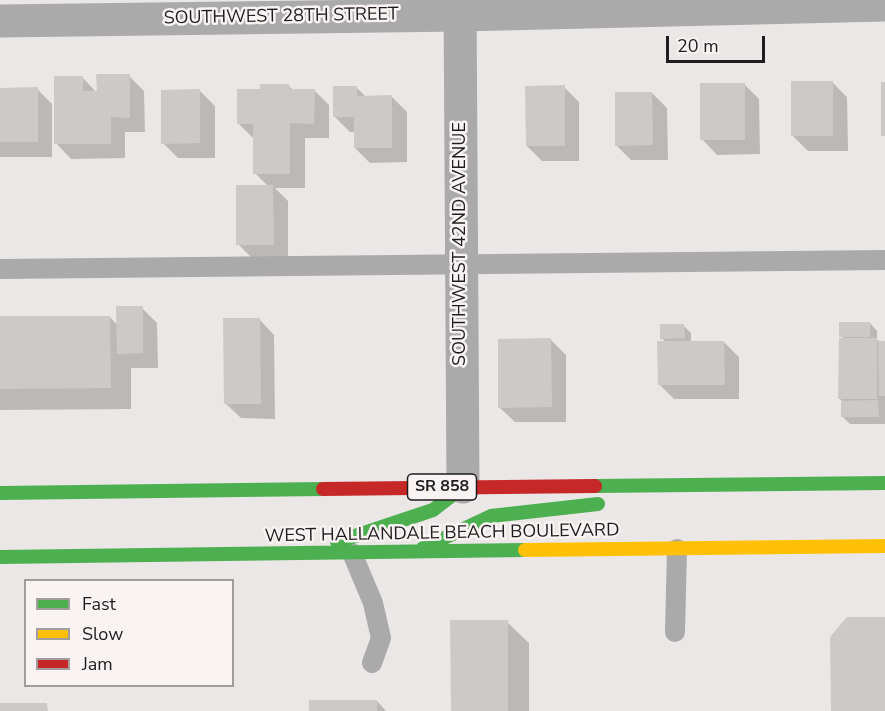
<!DOCTYPE html>
<style>
body{margin:0}
#map{position:relative;width:885px;height:711px;overflow:hidden;background:#ebe7e6;font-family:"Nunito Sans",sans-serif}
canvas{display:block}
.legend{position:absolute;left:24px;top:579px;width:210px;height:108px;box-sizing:border-box;background:#f9f3f3;border:2px solid #a19d9d;margin:0;padding:8px 10px;list-style:none;font-size:18px;color:#1e1c1c}
.legend li{display:flex;align-items:center;gap:12px;height:30px}
.legend b{width:30px;border:2px solid #a19d9d}
.scale{position:absolute;left:666px;top:36px;width:99px;height:27px;box-sizing:border-box;border:3px solid #1e1c1c;border-top:0;padding-left:8px;font-size:18px;line-height:21px;white-space:nowrap;color:#1e1c1c;-webkit-text-stroke:4px #f9f3f3;paint-order:stroke}
</style>
<div id="map">
<canvas width="885" height="711"></canvas>
<ul class="legend">
<li><b style="height:8px;background:#4caf50"></b>Fast</li>
<li><b style="height:8px;background:#ffc107"></b>Slow</li>
<li><b style="height:8px;background:#c62828"></b>Jam</li>
</ul>
<div class="scale">20 m</div>
</div>
<script>
const c = document.querySelector('canvas').getContext('2d');
c.lineJoin = 'round';
function paint(path, color) {
  c.fillStyle = color;
  c.fill(path, 'evenodd');
}
function trace(path, color, width, dash) {
  c.strokeStyle = color;
  c.lineWidth = width;
  c.lineCap = dash ? 'butt' : 'round';
  c.setLineDash(dash || []);
  c.stroke(path);
}
function write(font, color, halo, rows, align = 'center') {
  c.font = font + ' "Nunito Sans",sans-serif';
  c.lineWidth = 5;
  c.setLineDash([]);
  c.textBaseline = 'middle';
  c.strokeStyle = halo;
  c.fillStyle = color;
  for (const [text, x, y, turn = 0] of rows) {
    c.save();
    c.translate(x, y);
    c.rotate((+turn || 0) * Math.PI / 180);
    c.textAlign = isNaN(turn) ? turn : align;
    if (halo) c.strokeText(text, 0, 0);
    c.fillText(text, 0, 0);
    c.restore();
  }
}
paint(new Path2D(`
 M129 76 144 91 145 132H125V158L71 159 56 143 82 77 98 94Z
 M832 82 847 97 848 151H808L793 136Z
 M744 84 759 99 760 154 717 155 702 139Z
 M288 85 293 90H314L329 105V138H305V188H275L288 201V259H253L238 244 268 186 255 173 253 138 238 123 262 90Z
 M564 87 579 102V161H542L527 146Z
 M357 88 366 97H392L407 112V162L370 163 355 148V132H350L335 117Z
 M0 89H37L52 104V157H0Z
 M200 91 215 106V158H178L163 143Z
 M652 93 667 108 668 160H631L616 145Z
 M142 308 157 323 158 368H131V409L0 410V318L110 317 118 326Z
 M259 319 274 335 275 419 241 418 225 403Z
 M870 323 877 331V340L885 343V424H850L843 417V402L840 399 844 340 841 336Z
 M684 326 691 333V342H724L739 357V399H674L659 384 666 342 661 338Z
 M551 340 566 355V422H515L499 407Z
 M507 622 529 643V711H453Z
 M377 701 386 711H310Z`), '#0003');
paint(new Path2D(`
 M96 74H130V118L111 117V144H54V76H83V91H97Z
 M791 81H833V136H791Z
 M881 82H885V136H881Z
 M700 83H745V140H700Z
 M260 84H289V89H315L314 124 290 123V174H253V124H237V89H260Z
 M565 85V146H526L525 86Z
 M333 86H357V96L392 95V148H354V117H333Z
 M38 87V142H0V88Z
 M200 89V143L161 144V90Z
 M615 92H652L653 145 615 146Z
 M236 185H273L274 245H236Z
 M116 306H143V353L117 354Z
 M0 316H110L111 388 0 389Z
 M223 318H260L261 404H224Z
 M839 322H870V337H839Z
 M660 324H684L685 338 660 339Z
 M551 338 552 407 498 408V339Z
 M839 338H877V399H838Z
 M657 341H724L725 385H658Z
 M878 341H885V396H879Z
 M878 400 879 417H841V401Z
 M847 617H885V711H831L830 637Z
 M450 620H508V711H451Z
 M309 700H377V711H309Z
 M0 703H47L48 711H0Z`), '#ccc9c8');
trace(new Path2D(`
 M0 269 885 260
 M352 553 373 603 381 638 372 663
 M675 632 677 549`), '#aaa', 20);
trace(new Path2D(`
 M460 0 463 487
 M0 21 460 15 885 5`), '#aaa', 33);
trace(new Path2D(`
 M595 486 885 483
 M0 493 323 489
 M337 542 433 510 463 487
 M423 548 491 516 598 504
 M0 557 525 550`), '#4caf50', 14);
trace(new Path2D(`
 M525 550 885 546`), '#ffc107', 14);
trace(new Path2D(`
 M323 489 595 486`), '#c62828', 14);
for (const [x, y, w] of [
 [442,487,69]
]) {
  const box = new Path2D();
  box.roundRect(x - w / 2, y - 13, w, 26, 4.5);
  c.fillStyle = '#f9f3f3';
  c.fill(box);
  trace(box, '#1e1c1c', 1.5);
}
write('bold 16px', '#1e1c1c', null, [
 ["SR 858",442,487]
]);
write('18px', '#1e1c1c', '#f9f3f3', [
 ["SOUTHWEST 28TH STREET",281,17,-1],
 ["SOUTHWEST 42ND AVENUE",461,244,-90],
 ["WEST HALLANDALE BEACH BOULEVARD",442,534,-1]
]);
</script>
